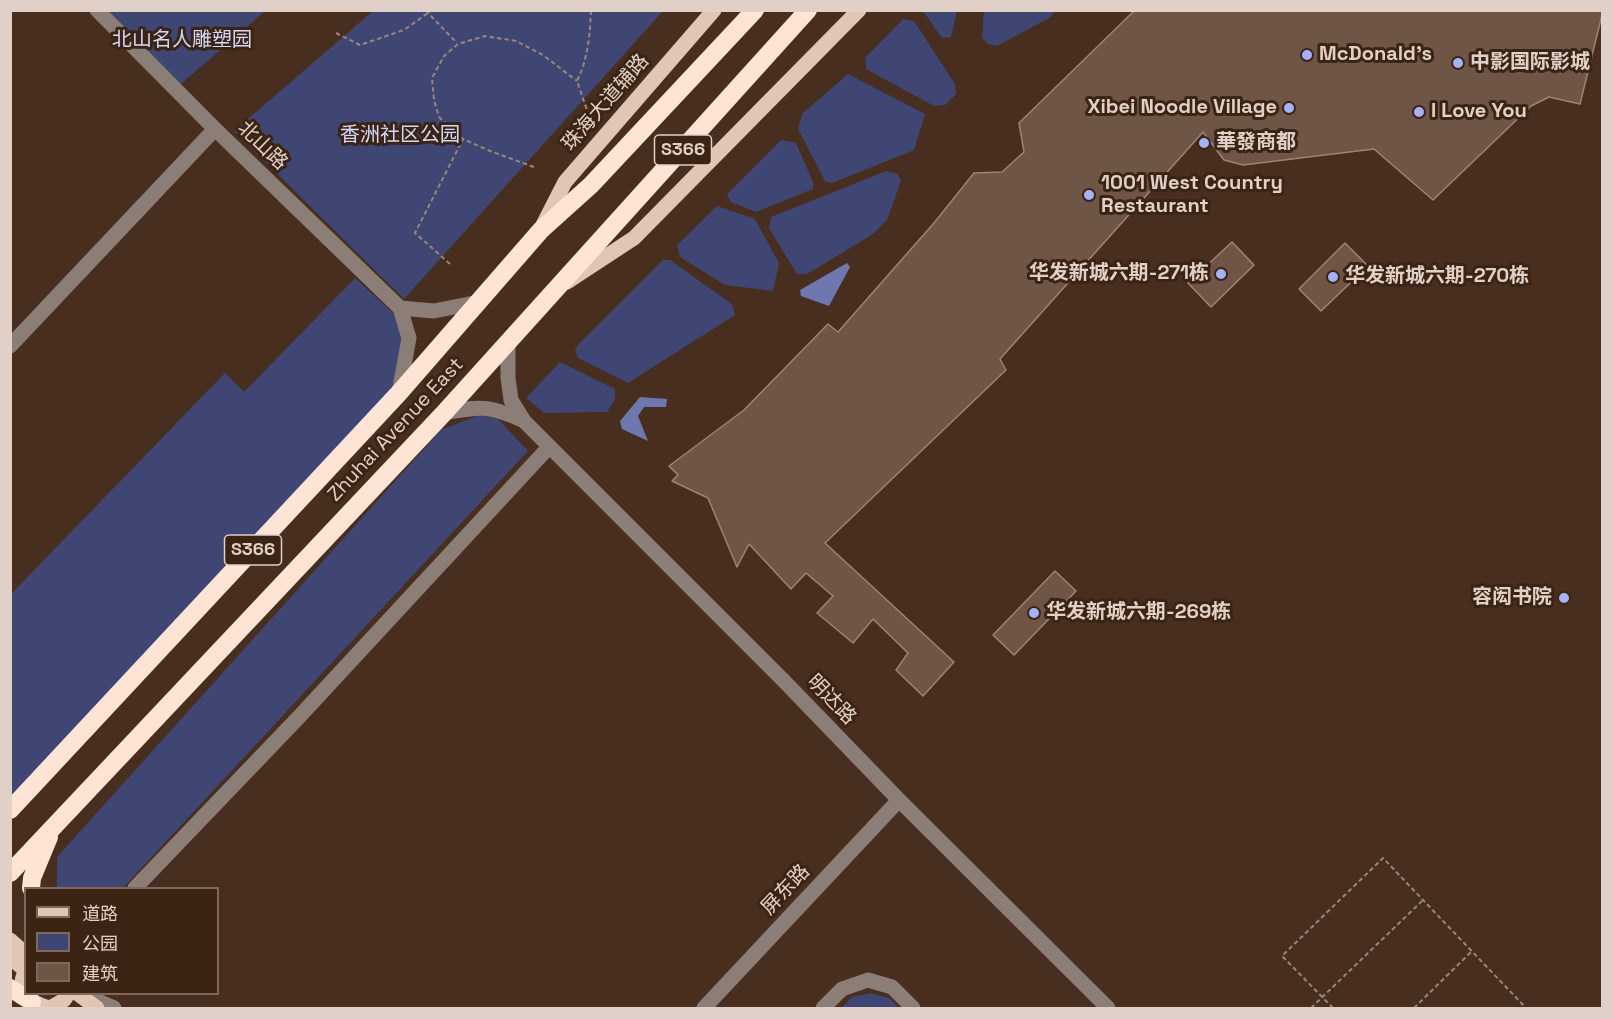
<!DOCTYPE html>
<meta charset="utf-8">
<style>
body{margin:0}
#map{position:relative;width:1613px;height:1019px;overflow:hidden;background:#472e1f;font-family:"Space Grotesk","Noto Sans SC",sans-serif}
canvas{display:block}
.frame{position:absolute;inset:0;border:12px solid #e0d0c7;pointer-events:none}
.legend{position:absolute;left:24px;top:887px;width:195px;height:108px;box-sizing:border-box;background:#3c2415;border:2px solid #7e695c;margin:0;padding:8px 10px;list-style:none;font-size:18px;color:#e0d0c7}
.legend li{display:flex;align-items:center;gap:12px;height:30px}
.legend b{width:30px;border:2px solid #7e695c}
</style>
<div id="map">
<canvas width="1613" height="1019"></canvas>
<div class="frame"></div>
<ul class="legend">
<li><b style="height:8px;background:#e1c6b6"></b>道路</li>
<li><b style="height:16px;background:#3f4673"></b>公园</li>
<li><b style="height:16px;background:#6f5545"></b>建筑</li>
</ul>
</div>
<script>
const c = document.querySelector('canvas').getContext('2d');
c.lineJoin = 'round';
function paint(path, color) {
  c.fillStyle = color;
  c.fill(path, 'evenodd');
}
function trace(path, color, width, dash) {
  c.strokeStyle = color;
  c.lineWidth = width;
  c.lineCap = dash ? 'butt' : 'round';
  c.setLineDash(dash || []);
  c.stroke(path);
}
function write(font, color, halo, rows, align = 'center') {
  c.font = font + ' "Space Grotesk","Noto Sans SC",sans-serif';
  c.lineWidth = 6;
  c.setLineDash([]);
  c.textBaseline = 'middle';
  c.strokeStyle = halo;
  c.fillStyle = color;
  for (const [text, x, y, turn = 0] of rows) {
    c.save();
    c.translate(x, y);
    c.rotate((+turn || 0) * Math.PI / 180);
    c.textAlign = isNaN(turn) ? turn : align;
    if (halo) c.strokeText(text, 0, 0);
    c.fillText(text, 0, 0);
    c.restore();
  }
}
paint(new Path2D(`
 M105 11H265L181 84Z
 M373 11H663L404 299 234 131Z
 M923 11H957L951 37 942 38Z
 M984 11V10L1055 11 1051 17 997 46 988 44 982 38Z
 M903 19 914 21 955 84 956 94 945 105 934 106 866 69 865 58Z
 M848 74 925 114 914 150 832 183 825 181 798 129 802 114Z
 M781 140 796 143 813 182V189L756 212 731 202 727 194Z
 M886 171 898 174 901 181 887 220 873 234 807 274H797L769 228 771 217Z
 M717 206 755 219 779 263 773 291 725 285 680 257 677 245Z
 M663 260H670L732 304 735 315 628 383 578 358 575 350 578 345Z
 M355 278 393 313 404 338 395 391 11 798 10 595 225 373 244 392Z
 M560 362 615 389V399L607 412 544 413 526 398Z
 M479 415 498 419 528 451 123 888H57V857L441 430Z
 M870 993 889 998 899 1008H841L852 997Z`), '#3f4673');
paint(new Path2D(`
 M847 263 850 267 829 306 801 296 800 290Z
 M640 397 667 399 666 407H644L638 416 648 441 622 429 620 421Z`), '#6e78af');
const building = new Path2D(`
 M1135 10H1602V15L1580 104 1549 97 1531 106 1433 200 1374 149 1243 165 1224 160 1203 132 1000 359 1006 370 825 543 954 662 923 696 896 670 908 653 873 619 853 643 817 613 833 596 806 573 791 589 749 544 737 567 708 498 672 481 678 475 669 466 744 410 828 324 838 332 934 223 974 173 1002 172 1024 152 1019 123Z
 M1232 242 1254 265 1211 307 1188 283Z
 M1345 243 1368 266 1321 311 1299 289Z
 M1055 571 1076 591 1014 655 993 635Z`);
paint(building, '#6f5545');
trace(building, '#a08372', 1.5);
trace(new Path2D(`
 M430 10 428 13 457 43
 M336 33 360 45 404 30 428 13
 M589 116 577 81C588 59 590 34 591 10
 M534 167 490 151 463 139 439 117 434 100 432 78 444 56 458 44 485 36 516 41 543 55 577 81
 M450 264 415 233 463 139
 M1311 1008 1423 900
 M1333 1008 1282 956 1383 858 1526 1008
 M1414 1008 1471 952`), '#9a867a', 2, [4.5, 3]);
trace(new Path2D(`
 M97 10 215 129 400 308 409 338 399 393
 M400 308 434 311 479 302
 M508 343V378L511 400 524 421 784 681 899 800 1108 1008
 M10 346 215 129
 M444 413C481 406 489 405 524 421
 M135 888 298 718 549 447
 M86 996 114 1008
 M704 1008 899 800
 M823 1008 842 989 868 980 892 987 913 1008`), '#8b7e76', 15);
trace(new Path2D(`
 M543 225 565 182 714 10
 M567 282 634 238 859 10
 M10 940 26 954
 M10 957 26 971
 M26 970C14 993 31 1003 50 1008
 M78 994 97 1008
 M50 1008 64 1000 68 994`), '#e1c6b6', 15);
trace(new Path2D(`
 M10 810 399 393 541 230 591 185 755 10
 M10 873 444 413 808 10
 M31 888 32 878 49 837
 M10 988 32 1002`), '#fee4d5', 18);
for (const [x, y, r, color] of [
 [1307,55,6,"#a4b2fc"],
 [1458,63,6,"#a4b2fc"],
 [1289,108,6,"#a4b2fc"],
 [1419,112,6,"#a4b2fc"],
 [1204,143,6,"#a4b2fc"],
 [1089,195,6,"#a4b2fc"],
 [1221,274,6,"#a4b2fc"],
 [1333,277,6,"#a4b2fc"],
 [1564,598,6,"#a4b2fc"],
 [1034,613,6,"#a4b2fc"]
]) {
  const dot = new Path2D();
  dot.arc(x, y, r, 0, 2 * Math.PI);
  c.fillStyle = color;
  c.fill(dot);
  trace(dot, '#3c2415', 2);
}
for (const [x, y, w] of [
 [683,150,57],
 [253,550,57]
]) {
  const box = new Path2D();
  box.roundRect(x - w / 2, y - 15, w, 30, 4.5);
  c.fillStyle = '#3c2415';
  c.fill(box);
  trace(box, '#e0d0c7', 1.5);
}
write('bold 18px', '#e0d0c7', null, [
 ["S366",683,150],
 ["S366",253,550]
]);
write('20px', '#d1d8f9', '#3c2415', [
 ["北山名人雕塑园",182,41],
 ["香洲社区公园",400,136]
]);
write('bold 20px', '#e0d0c7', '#3c2415', [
 ["McDonald's",1319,55],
 ["中影国际影城",1470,63],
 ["Xibei Noodle Village",1277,108,"right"],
 ["I Love You",1431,112],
 ["華發商都",1216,143],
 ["1001 West Country",1101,184],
 ["Restaurant",1101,207],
 ["华发新城六期-271栋",1209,274,"right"],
 ["华发新城六期-270栋",1345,277],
 ["容闳书院",1552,598,"right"],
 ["华发新城六期-269栋",1046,613]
], 'left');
write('20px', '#e0d0c7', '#3c2415', [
 ["珠海大道辅路",606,103,-49],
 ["北山路",262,146,44],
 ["Zhuhai Avenue East",396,430,-47],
 ["明达路",831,700,46],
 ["屏东路",786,890,-47]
]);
</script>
